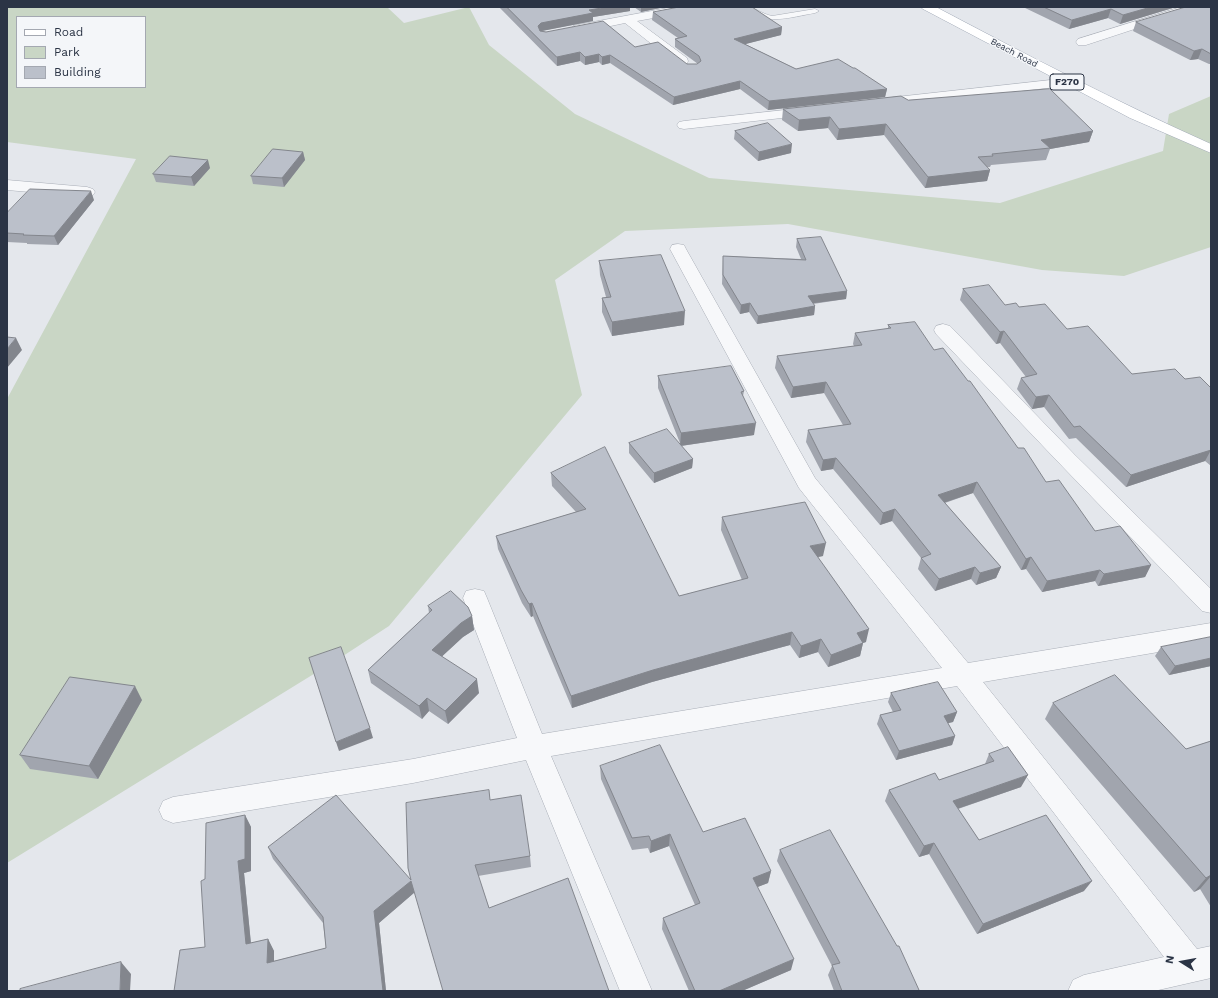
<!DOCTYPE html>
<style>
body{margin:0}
#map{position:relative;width:1218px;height:998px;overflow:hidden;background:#e4e7ec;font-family:"Work Sans",sans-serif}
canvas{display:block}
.frame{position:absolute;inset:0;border:8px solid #2b3445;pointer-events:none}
.legend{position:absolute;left:16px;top:16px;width:130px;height:72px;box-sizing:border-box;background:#f4f6f9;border:1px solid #a4a8b1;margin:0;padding:5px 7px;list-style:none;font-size:12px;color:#2b3445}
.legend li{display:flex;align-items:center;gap:8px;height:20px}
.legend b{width:20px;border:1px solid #a4a8b1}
.north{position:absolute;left:1162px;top:942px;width:40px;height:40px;-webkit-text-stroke:3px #f4f6f9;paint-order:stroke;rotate:281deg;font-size:11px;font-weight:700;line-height:16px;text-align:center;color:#2b3445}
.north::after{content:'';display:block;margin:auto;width:14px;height:18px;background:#2b3445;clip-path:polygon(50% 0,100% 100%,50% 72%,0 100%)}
</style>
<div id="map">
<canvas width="1218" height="998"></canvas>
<div class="frame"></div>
<ul class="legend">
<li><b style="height:5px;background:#fff"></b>Road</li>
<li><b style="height:11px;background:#c9d6c5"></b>Park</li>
<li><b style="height:11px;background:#bbc0ca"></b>Building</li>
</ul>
<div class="north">N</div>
</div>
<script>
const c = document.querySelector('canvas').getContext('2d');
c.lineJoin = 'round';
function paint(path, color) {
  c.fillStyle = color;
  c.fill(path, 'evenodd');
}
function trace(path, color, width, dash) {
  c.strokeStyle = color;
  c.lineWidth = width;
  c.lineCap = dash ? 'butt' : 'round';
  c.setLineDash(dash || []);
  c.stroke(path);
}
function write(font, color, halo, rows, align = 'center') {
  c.font = font + ' "Work Sans",sans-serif';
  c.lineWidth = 3;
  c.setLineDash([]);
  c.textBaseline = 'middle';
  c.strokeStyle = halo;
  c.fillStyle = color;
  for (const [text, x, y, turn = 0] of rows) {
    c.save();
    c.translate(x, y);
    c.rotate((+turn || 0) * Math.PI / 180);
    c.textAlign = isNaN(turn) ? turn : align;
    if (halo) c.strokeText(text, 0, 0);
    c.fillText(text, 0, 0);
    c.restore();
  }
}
paint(new Path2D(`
 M7 7H387L404 23 469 7 489 45 575 114 709 178 1000 203 1163 151 1169 114 1211 96V247L1124 276 1042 270 788 224 625 231 555 280 582 395 389 626 343 656 7 863V399L136 159 7 142ZM17 17H145V87H17Z`), '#c9d6c5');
const lane = new Path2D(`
 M745 7C755 7 762 14 772 16L815 9 819 11 815 13C791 17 764 27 745 7Z`);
const street = new Path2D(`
 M673 7H698L696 9 692 11 637 21 687 58 688 61 687 64H677L625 23 577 33 573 32 571 29 573 26 577 25Z
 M1181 7H1201L1199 9 1165 19 1086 45H1078L1076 42 1078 39Z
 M1069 78 1074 79 1076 82 1074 85 878 107 873 106 871 103 873 100 878 99Z
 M812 107 817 108 819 111 817 114 684 129 679 128 677 125 679 122 684 121Z
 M7 180 87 187 93 189 95 192 93 195 87 197 7 190Z
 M678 244 684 245 686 249 815 478 968 663 1211 623V643L983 682 1197 949 1211 946V978L1154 991H1068L1073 980 1084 975 1164 957 957 686 551 756 652 991H620L526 760 413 783 173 823 163 819 159 810 163 801 173 797 413 759 517 738 463 598 466 591 475 589 484 591 487 598 542 734 942 668 799 488 670 249 672 245Z
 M943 324 950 326 1075 455 1211 589V613L1202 611 1061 465 936 334 934 330 936 326Z`);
const primary = new Path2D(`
 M921 7H936C1027 55 1117 102 1211 144V153L1130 118 923 9Z`);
trace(lane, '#a9aeb7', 1);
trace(street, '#a9aeb7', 1);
trace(primary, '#a3abb8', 1);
paint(lane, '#f7f8fa');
paint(street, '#f7f8fa');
paint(primary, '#fff');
paint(new Path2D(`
 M499 7H630V11L593 17V21L541 31 546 32 635 47 687 64H698L675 47V39L678 38 652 20 653 12 782 27 781 35 745 44 796 69 887 89 885 97 768 110 740 89 673 105 610 63 602 65 599 62 585 65 580 61 557 66Z
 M634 7H665L641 12Z
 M1023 7H1176L1120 24 1108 18 1069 29Z
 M1211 7V64H1209L1198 59 1190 60 1133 31 1136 22Z
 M908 100 1093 131 1089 142 1050 149 1046 160 991 165 990 167H987L990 170 987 181 925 188 884 135 837 140 828 128 798 131 782 120 783 109Z
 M735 131 791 153 758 161 734 139Z
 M303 152 305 160 284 187 253 184 251 176Z
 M210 168 194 186 156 182 153 174Z
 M94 200 58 245 27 244V243L7 242V213Z
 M797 239 847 291 846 299 813 304 815 306 814 315 757 324 749 312 740 314 722 284 723 256 801 259 796 247Z
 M599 261 684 325 612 336 602 312V298L606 297 600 275Z
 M963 289 1005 305 1019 307 1067 329 1132 374 1185 379 1211 388V466L1205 461 1126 487 1076 438 1069 439 1044 407 1032 409 1017 389 1021 378 1026 377 1000 343 996 344 960 300Z
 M888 325 934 350 1018 448 1046 482 1095 531 1151 565 1145 577 1098 586 1095 581 1042 592 1026 569 1021 570 973 493 945 503 1001 567 996 578 976 585 971 579 935 591 918 569 921 558 892 521 880 525 833 469 821 471 806 442 808 430 843 425 824 393 791 398 775 368 777 356 854 346 853 344 855 333 888 329Z
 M658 376 744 391 743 396 754 435 681 446 693 459 692 468 654 483 629 453V443H680L658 388Z
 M551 473 679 596 742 580 721 530 722 517 823 556 818 557 866 642 863 643 860 656 828 667 818 652 799 658 790 645 652 682 572 708 533 616 531 617 522 603 498 549 496 536 576 512 552 486Z
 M428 606 472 616 474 630 463 637 442 656 479 693 448 724 429 711 422 719 371 683 368 670 429 613Z
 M1211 637V666L1169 675 1155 656 1161 647Z
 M891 693 957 712 953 722 948 723 955 736 952 745 896 760 877 724 880 715 893 712 888 702Z
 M142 700 98 779 30 769 20 755Z
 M1053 703 1186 749 1211 741V907L1200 889 1194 892 1045 719Z
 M989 754 1021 787 958 809 979 840 1084 891 977 934 929 854 919 857 885 801 889 790 939 780 985 764Z
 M600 766 703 832 771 871 768 883 757 887 791 970 742 991H689L662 929 663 918 695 905 669 846 650 853 648 848 632 850 601 779Z
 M491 800 530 856 531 867 478 876 489 908 609 991 415 892 379 923 386 991 205 947V879L245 815 251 827V871L244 873 251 943 268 939 274 951V961L326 948 323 923 273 859 268 847 411 880Z
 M780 850 919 991H834L828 975 832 966 777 861Z`), '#a1a5ae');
paint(new Path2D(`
 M608 7H630V11L593 17V21L542 31 539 34 538 26 541 23 589 10Z
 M641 7H665L641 12Z
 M1151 7H1176L1120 24 1123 15Z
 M1111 9 1108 18 1069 29 1072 20Z
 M782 27 781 35 734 47V39Z
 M1202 49 1198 59 1190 60 1194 51Z
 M580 52V61L557 66V57Z
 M599 54V62L585 65V57Z
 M610 55V63L602 65V57Z
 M740 81V89L673 105 674 97Z
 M887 89 885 97 768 110 769 101Z
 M830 117 828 128 798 131 799 120Z
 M886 124 884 135 837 140 839 129Z
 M1093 131 1089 142 1050 149V148L1041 140Z
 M792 144 791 153 758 161 759 152Z
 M303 152 305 160 284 187 282 178Z
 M208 160 210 168 194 186 191 177Z
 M990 170 987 181 925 188 928 177Z
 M91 191 94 200 58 245 54 236Z
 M847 291 846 299 807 304 808 296Z
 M750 303 749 312 740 314 741 305Z
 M815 306 814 315 757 324 758 316Z
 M685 311 684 325 612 336V322Z
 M1004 331 1000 343 996 344 1000 332Z
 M16 338 22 350 7 368V349Z
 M826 382 824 393 791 398 793 387Z
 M1049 395 1044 407 1032 409 1036 397Z
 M756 423 754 435 680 446 681 433Z
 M1211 450 1205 461 1126 487 1131 475Z
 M836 458 833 469 821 471 823 460Z
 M693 459 692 468 654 483V473Z
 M977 482 973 493 934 506 938 495Z
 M895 509 892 521 880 525 883 513Z
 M826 543 823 556 807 559 810 546Z
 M1031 557 1026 569 1021 570 1026 559Z
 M1151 565 1145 577 1098 586 1104 574Z
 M975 567 971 579 935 591 939 579Z
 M1001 567 996 578 976 585 980 573Z
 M1100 570 1095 581 1042 592 1047 581Z
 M532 603 533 616 531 617 529 604Z
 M472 616 474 630 463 637 435 663 432 650 461 623Z
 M869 629 866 642 853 646 857 633Z
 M792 632 790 645 652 682 572 708 571 696 653 670Z
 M821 639 818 652 799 658 801 646Z
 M863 643 860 656 828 667 831 655Z
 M1211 658V666L1169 675 1175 666Z
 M477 679 479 693 448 724 445 711Z
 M135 686 142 700 98 779 89 766Z
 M427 698 429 711 422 719 419 706Z
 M957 712 953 722 940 725 944 716Z
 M370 728 373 738 339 751 336 742Z
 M955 736 952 745 896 760 899 751Z
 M1028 775 1021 787 948 812 953 801Z
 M245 815 251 827V871L244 873 252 955 246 944 238 861Z
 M670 834 669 846 650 853 651 841Z
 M934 843 929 854 919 857 924 846Z
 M771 871 768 883 750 890 753 878Z
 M1211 875V876L1200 889 1194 892 1206 878Z
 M411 881 415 892 379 923 386 991H383L374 911Z
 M1092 881 1084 891 977 934 983 924Z
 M268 939 274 951V974L267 963Z
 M794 959 791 970 742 991H719Z
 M121 962 131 974 130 991H120Z`), '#83868d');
const building = new Path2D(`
 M507 7H608L589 10 593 13 541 23 538 26 540 31 546 32 603 21 635 47 658 42 687 64H697L701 61 699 56 675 39 687 36 653 12 679 7H752L782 27 734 39 796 69 838 59 853 68H855L887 89 769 101 740 81 674 97 610 55 602 57 599 54 585 57 580 52 557 57Z
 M1044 7H1151L1123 15 1111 9 1072 20Z
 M1186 7H1211V54L1202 49 1194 51 1136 22Z
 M1050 89 1093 131 1041 140 1050 148 992 154 993 156 978 157 990 170 928 177 886 124 839 129 830 117 799 120 783 109 901 96 908 100Z
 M768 123 792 144 759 152 735 131Z
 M273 149 303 152 282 178 251 176Z
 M170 156 208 160 191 177 153 174Z
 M30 189 91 191 54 236 23 235 24 234 7 233V213Z
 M821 237 847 291 808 296 815 306 758 316 750 303 741 305 723 275V256L806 260 797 239Z
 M661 255 685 311 612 322 602 298 611 297 599 261Z
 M989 285 1005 305 1016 303 1019 307 1045 304 1067 329 1088 326 1132 374 1175 369 1185 379 1200 377 1211 388V450L1131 475 1080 426 1074 427 1049 395 1036 397 1021 378 1037 374 1004 331 1000 332 963 289Z
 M915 322 934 350 943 348 968 381H970L1018 448H1024L1046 482 1059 480 1095 531 1120 526 1151 565 1104 574 1100 570 1047 581 1031 557 1026 559 977 482 938 495 1001 567 980 573 975 567 939 579 921 558 931 554 895 509 883 513 836 458 823 460 808 430 851 424 826 382 793 387 777 356 862 345 855 333 891 328 888 325Z
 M7 337 16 338 7 349Z
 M731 366 744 391 741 392 756 423 681 433 658 376Z
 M667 429 693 459 654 473 629 443Z
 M605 447 679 596 748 578 722 517 805 502 826 543 810 546 869 629 857 633 863 643 831 655 821 639 801 646 792 632 653 670 571 696 532 603 529 604 521 590 496 536 586 509 551 473Z
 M451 591 468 607 472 616 461 623 432 650 477 679 445 711 427 698 419 706 368 670 432 610 428 606Z
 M1211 637V658L1175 666 1161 647Z
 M341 647 370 728 336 742 309 658Z
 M1115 675 1186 749 1211 741V875L1206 878 1053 703Z
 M70 677 135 686 89 766 20 755Z
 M938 682 957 712 944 716 955 736 899 751 880 715 901 710 891 693Z
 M660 745 703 832 745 818 771 871 753 878 794 959 719 991H695L663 918 700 903 670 834 651 841 649 836 632 838 600 766Z
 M1008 747 1028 775 953 801 979 840 1046 815 1092 881 983 924 934 843 924 846 889 790 935 773 939 780 994 761 989 754Z
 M489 790 490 800 521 795 530 856 475 865 489 908 568 878 609 991H443L411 881 374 911 383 991H174L180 950 205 947 201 881 205 879 206 823 245 815V859L238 861 246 944 268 939 267 963 326 948 323 917 268 847 336 795 411 880 408 868 406 803Z
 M830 830 897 946H899L919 990 916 991H842L832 965 840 963 780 850Z
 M121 962 120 991H20V989Z`);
paint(building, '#bbc0ca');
trace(building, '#83868d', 1);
write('9px', '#2b3445', '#f4f6f9', [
 ["Beach Road",1014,53,28]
]);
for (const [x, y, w] of [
 [1067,82,34]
]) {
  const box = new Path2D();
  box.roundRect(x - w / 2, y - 8, w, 16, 3);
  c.fillStyle = '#f4f6f9';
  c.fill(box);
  trace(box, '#2b3445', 1);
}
write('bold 10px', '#2b3445', null, [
 ["F270",1067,82]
]);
</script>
